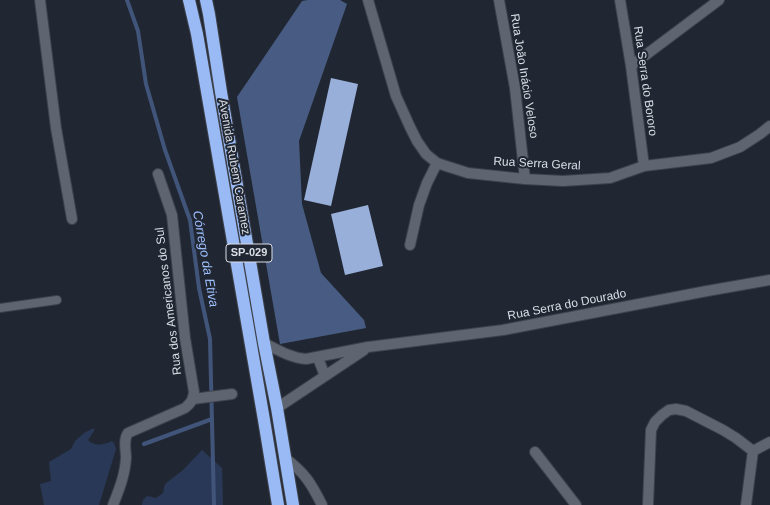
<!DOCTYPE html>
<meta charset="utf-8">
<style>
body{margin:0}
canvas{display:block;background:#212732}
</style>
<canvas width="770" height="505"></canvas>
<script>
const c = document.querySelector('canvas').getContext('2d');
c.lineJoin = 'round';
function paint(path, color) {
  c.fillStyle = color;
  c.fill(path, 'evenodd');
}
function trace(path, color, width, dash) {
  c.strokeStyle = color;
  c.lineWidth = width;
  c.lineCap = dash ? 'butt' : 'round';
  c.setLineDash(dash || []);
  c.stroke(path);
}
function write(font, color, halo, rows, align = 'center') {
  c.font = font + ' Arial,sans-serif';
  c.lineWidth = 4;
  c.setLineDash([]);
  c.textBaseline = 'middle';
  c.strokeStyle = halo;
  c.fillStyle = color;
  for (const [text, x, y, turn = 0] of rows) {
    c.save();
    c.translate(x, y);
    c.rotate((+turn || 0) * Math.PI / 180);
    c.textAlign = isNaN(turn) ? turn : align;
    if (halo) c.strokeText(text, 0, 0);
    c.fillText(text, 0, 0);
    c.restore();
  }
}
paint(new Path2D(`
 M94 428V431L88 440C95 447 104 445 112 441L114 443 116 449 99 505H44L40 484 51 481 49 462 71 449 75 441 84 433Z
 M202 450 222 468 223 505H142L143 500 147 496 156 498 163 493 165 484 183 470Z`), '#293856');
paint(new Path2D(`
 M308 0H340L347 4 299 141 302 204 321 273 364 320 366 328 280 344 237 97 277 38 302 1Z`), '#485c83');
trace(new Path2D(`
 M127 0 138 31 146 84 165 150 190 220 199 288 210 339 214 505
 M144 444 212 419`), '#41557b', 4);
paint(new Path2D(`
 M331 78 358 84 331 206 304 200Z
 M368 205 383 266 345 275 331 214Z`), '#98afda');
const lane = new Path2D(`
 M0 308 57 300`);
const street = new Path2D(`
 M40 0 56 128 72 219
 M368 0 396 96 410 127 417 141 426 154 437 163 446 166 468 173 525 179 563 181 610 178 644 166 711 158 740 147 760 134 770 126
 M499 0 515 88 525 179
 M620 0 631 66 644 166
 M631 66 719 0
 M410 245 419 205 427 183 437 163
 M264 343C278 350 291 358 306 359L368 347 503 330 707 291 770 280
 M318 358 325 376
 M193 399 232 394
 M277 408 364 350
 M753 451 770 442
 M535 452 576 505
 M285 458C305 473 311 483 322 505
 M113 505C119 490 125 475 126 458 126 450 123 440 128 433L185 408C191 403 193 400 194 392L185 338 172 215 158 174
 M648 505 651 430 655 422 662 415 669 410 676 409 686 411 723 430 736 438 753 451
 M746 505 753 451`);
const highway = new Path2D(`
 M189 0 197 34 264 420 278 505
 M206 0 209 14 221 92 264 343 277 408 293 505`);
trace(lane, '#3d414b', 10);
trace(street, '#3d414b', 12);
trace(highway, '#3d414b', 14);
trace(lane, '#5e6571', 8);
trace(street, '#5e6571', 10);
trace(highway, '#9abaf5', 12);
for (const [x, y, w] of [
 [249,253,46]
]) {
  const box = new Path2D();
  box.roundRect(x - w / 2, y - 9, w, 18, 3);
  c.fillStyle = '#212732';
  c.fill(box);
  trace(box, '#dadee6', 1);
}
write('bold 11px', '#dadee6', null, [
 ["SP-029",249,253]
]);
write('12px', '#dadee6', '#212732', [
 ["Rua João Inácio Veloso",524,76,81],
 ["Rua Serra do Bororo",645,81,82],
 ["Rua Serra Geral",537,164,3],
 ["Avenida Rubem Caramez",234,167,80],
 ["Rua dos Americanos do Sul",169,301,-97],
 ["Rua Serra do Dourado",567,305,-11]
]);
write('italic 13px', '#9ec0ff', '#212732', [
 ["Córrego da Etiva",205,259,80]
]);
</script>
